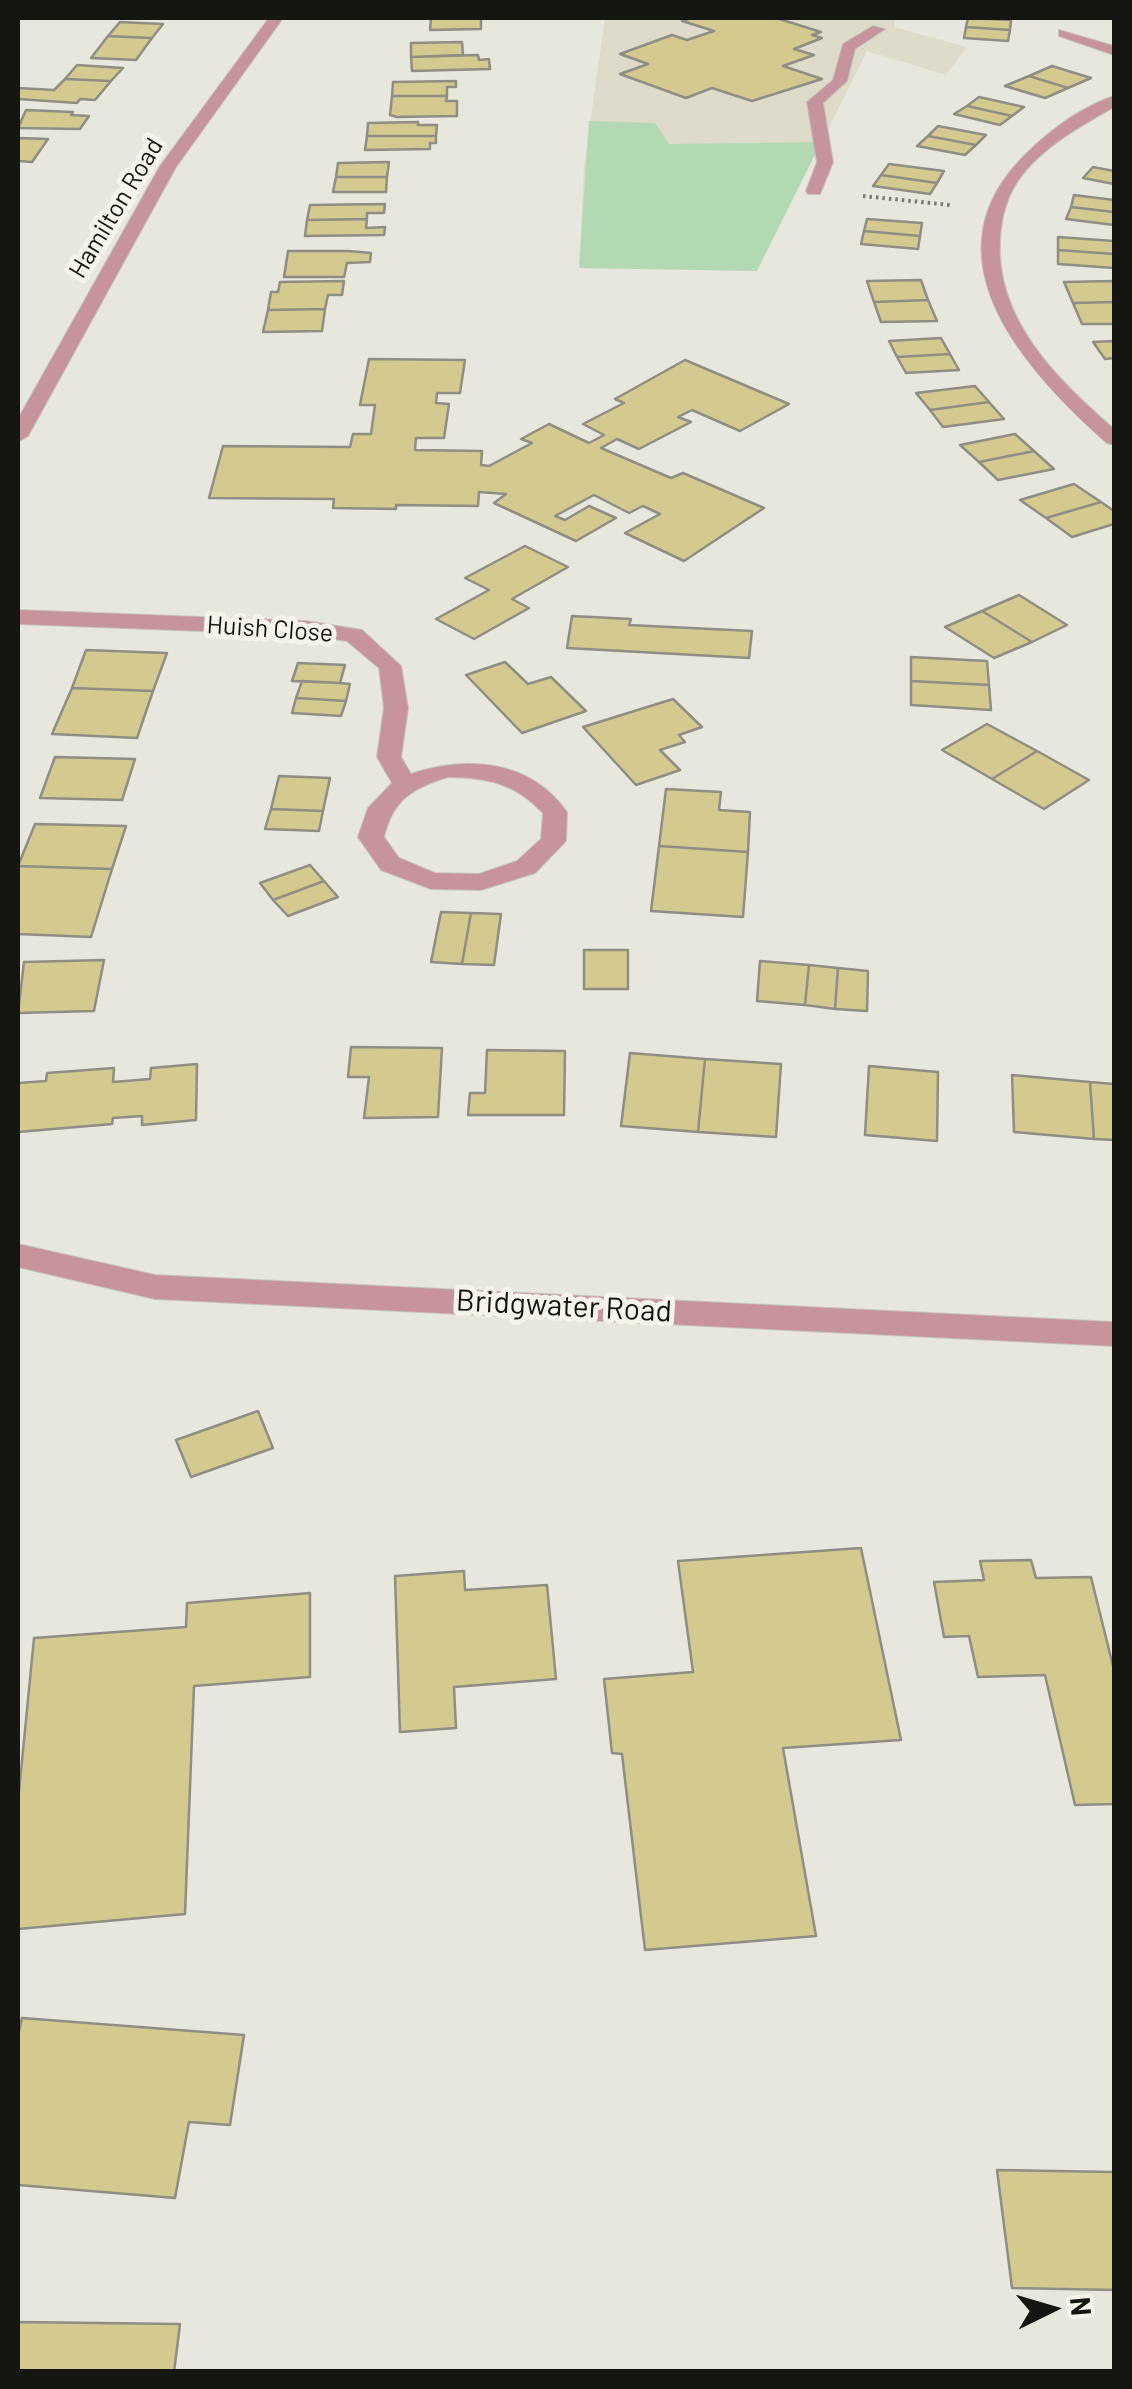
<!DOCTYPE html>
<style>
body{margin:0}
#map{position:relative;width:1132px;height:2389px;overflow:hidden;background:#e8e7dd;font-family:Barlow,sans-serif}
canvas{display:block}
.frame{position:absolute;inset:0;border:20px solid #151511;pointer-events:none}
.north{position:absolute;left:1002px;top:2259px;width:100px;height:100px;-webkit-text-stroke:8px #f6f4ea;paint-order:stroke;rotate:85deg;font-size:28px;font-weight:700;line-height:40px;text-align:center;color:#151511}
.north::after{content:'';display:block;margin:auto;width:35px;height:45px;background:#151511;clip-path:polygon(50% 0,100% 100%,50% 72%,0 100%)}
</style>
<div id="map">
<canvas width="1132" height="2389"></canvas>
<div class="frame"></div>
<div class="north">N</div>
</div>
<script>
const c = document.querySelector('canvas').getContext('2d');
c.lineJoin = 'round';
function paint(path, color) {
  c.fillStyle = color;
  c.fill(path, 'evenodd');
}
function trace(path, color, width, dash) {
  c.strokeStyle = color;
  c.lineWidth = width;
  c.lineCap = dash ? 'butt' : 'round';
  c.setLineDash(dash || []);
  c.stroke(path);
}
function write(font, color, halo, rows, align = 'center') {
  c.font = font + ' Barlow,sans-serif';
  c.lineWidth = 10;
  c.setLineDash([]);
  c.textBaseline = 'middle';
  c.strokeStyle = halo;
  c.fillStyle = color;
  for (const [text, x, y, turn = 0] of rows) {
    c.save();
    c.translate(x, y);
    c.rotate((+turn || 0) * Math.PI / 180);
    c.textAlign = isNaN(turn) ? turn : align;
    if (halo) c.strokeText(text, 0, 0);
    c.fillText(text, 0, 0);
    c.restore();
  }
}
paint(new Path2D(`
 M605 18H896L894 27 967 47 946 75 867 51 757 271 579 268 584 166Z`), '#dedbca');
paint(new Path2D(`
 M589 121 655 123 669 144 821 142 757 271 579 268Z`), '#b3d9b4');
const building = new Path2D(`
 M431 18H481V29L430 30Z
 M685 18H776L821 32 812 35 822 38 794 49 814 55 783 66 822 79 752 101 712 88 686 98 620 74 648 64 620 54 672 35 687 40 714 31 682 21 689 19Z
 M968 18 1011 20 1010 30 966 27Z
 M120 22 163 24 152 38 108 36Z
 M966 27 1010 30 1008 41 964 38Z
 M108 36 152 38 136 60 91 58Z
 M462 42 463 55 411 57V43Z
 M478 55 479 60 489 59 490 69 412 71 411 57Z
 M77 65 123 68 111 81 65 79Z
 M1052 66 1091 78 1068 88 1029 76Z
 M1029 76 1068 88 1045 98 1005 86Z
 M65 79 111 81 95 100 80 99 77 103 18 99V88L54 90Z
 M456 81V87H447V96H392L393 82Z
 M392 96H447L446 101H457V116L397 117 390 115Z
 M979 97 1024 107 1012 116 967 106Z
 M967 106 1012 116 1000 125 954 114Z
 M26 110 73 112 71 115 89 116 80 129 18 128Z
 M418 122V125H437L436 136H367L368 123Z
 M938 126 986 135 976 145 928 136Z
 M367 136H436V143H430V149L365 150Z
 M928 136 976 145 965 155 917 146Z
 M18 138 48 139 32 162 18 161Z
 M389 162 387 177H336L338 163Z
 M889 164 944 171 937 183 881 175Z
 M1093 167 1114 171V184L1083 178Z
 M881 175 937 183 930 194 873 186Z
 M336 177H387L386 192H333Z
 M1074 195 1114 200V212L1071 207Z
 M385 204 384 213H367V219L307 220 310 205Z
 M1071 207 1114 212V225L1066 219Z
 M367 219 366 228 385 227 384 235 305 236 307 220Z
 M867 219 922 223 920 236 864 231Z
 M864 231 920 236 918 249 861 244Z
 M1058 237 1114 241V254L1058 250Z
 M1058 250 1114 254V268L1058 264Z
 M288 251H348L371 253 370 262 347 263 344 277H284Z
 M921 280 928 300 874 302 867 281Z
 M344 281 342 295H328L325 309 268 310 271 292H278L280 282Z
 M1114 281V302L1073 303 1064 282Z
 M928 300 937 321 881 322 874 302Z
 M1114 302V324H1082L1073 303Z
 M325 309 322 331 263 332 268 310Z
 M941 338 950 354 897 357 889 341Z
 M1114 341V358L1105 359 1093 342Z
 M950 354 959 370 906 373 897 357Z
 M369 359 465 360 460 393H437L436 403 449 404 444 438H416L415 450 482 451 481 465 489 466 532 443 521 439 549 424 589 443 604 435 583 424 624 403 615 399 685 360 789 404 740 431 692 410 678 417 691 422 639 449 617 439 601 448 671 478 683 473 764 508 684 561 625 533 660 514 643 506 629 513 594 495 555 516 565 520 589 506 616 518 576 541 494 503 506 494 479 492 478 506 396 505V509L333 508 334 499 209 498 223 446 350 447 353 434H371L375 405H360Z
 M975 386 989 402 930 410 916 393Z
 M989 402 1004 419 943 427 930 410Z
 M1015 434 1034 451 979 462 960 445Z
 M1034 451 1054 469 998 480 979 462Z
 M1074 484 1101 502 1046 518 1020 500Z
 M1101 502 1114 511V524L1072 537 1046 518Z
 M525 546 568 567 512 599 529 608 474 639 436 619 489 590 465 578Z
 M1019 595 1067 625 1032 642 982 611Z
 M982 611 1032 642 994 658 945 627Z
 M572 616 631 619 629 625 752 631 749 658 567 648Z
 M86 650 167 653 153 691 72 688Z
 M911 657 987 661 989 685 911 681Z
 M505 662 528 684 551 677 586 711 522 733 466 675Z
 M298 663 345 665 340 683 292 681Z
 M302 681 340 683 350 684 346 701 296 698Z
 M911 681 989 685 991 710 911 705Z
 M72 688 153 691 137 738 52 734Z
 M296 698 346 701 341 716 292 713Z
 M673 699 702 727 679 735 685 742 660 750 680 770 636 785 583 727Z
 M987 724 1037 751 992 779 942 750Z
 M1037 751 1089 780 1044 809 992 779Z
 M55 757 135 759 122 800 40 798Z
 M279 776 330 778 323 811 271 809Z
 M666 789 721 792 719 810 750 812 748 852 659 846Z
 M271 809 323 811 319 831 265 829Z
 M35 824 126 826 112 869 18 866Z
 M659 846 748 852 743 917 651 911Z
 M310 865 324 881 273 900 260 883Z
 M18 866 112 869 91 937 18 934Z
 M324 881 338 897 288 916 273 900Z
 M441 912 471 913 462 964 431 962Z
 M471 913 501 914 494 965 462 964Z
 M584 950H628V989H584Z
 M104 960 94 1011 18 1013 24 962Z
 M760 961 809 965 805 1005 757 1001Z
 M809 965 838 968 835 1009 805 1005Z
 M838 968 868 971 867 1011 835 1009Z
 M351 1047 442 1048 438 1117 364 1118 369 1077H348Z
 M487 1050 565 1051 564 1115H468L470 1093H485Z
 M630 1053 705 1059 698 1132 621 1126Z
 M705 1059 781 1064 776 1137 698 1132Z
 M197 1064 196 1120 142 1125V1116L113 1118 112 1124 18 1132V1083L46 1081 47 1073 114 1068 113 1082 150 1079 151 1068Z
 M869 1066 938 1072 937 1141 865 1135Z
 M1012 1075 1090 1082 1094 1139 1014 1132Z
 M1090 1082 1114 1084V1140L1094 1139Z
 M258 1411 273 1448 191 1477 176 1440Z
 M861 1548 901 1740 783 1748 816 1936 645 1950 622 1754 612 1753 604 1679 693 1672 678 1561Z
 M1031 1560 1036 1578 1091 1577 1114 1670V1804L1075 1805 1045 1675 978 1677 969 1636 944 1637 934 1582 984 1580 980 1561Z
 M464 1571 465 1590 547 1585 556 1679 454 1687 456 1728 400 1732 395 1576Z
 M310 1593V1677L194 1686 185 1914 18 1929V1802L34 1638 186 1627 187 1603Z
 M22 2018 244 2035 230 2125 189 2122 175 2198 18 2185V2036Z
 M997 2170 1114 2172V2290L1012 2288Z
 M18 2322 180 2324 174 2372H18Z`);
paint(building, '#d4c98e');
trace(building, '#8f8e85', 2.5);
const minor = new Path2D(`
 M269 18H283L176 167 28 436 18 442V419L160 166Z
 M873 26 885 29 855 49 847 81 823 103 833 162 820 194H808L806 191 817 162 807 102 833 80 843 44Z
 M1059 30 1114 46V55L1059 36Z
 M1114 96V107C1081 126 1047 144 1022 175 1008 193 1001 217 1000 239 995 320 1058 380 1114 429V445L1107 443C1026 371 921 257 1025 155 1049 131 1081 107 1114 96Z
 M18 610 306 621 362 630 401 666 408 708 401 757 411 774C468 755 530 760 567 812L566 841 535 873 481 890 431 889 381 870 358 837 368 808 392 783 377 757 384 708 379 668 347 641 306 635 18 624ZM448 777C489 778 514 783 543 813L541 839 517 861 479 874 435 873 399 858 384 837C393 799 413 788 448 777Z
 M18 1244 155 1275 1114 1322V1346L155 1299 18 1267Z`);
trace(minor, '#c6c5bc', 2);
trace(new Path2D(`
 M863 196 950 205`), '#7a7972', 4, [2.5, 4]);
paint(minor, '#c7949d');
write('25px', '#151511', '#f6f4ea', [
 ["Hamilton Road",116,208,-59],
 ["Huish Close",270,629,4]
]);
write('30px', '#151511', '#f6f4ea', [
 ["Bridgwater Road",564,1306,3]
]);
</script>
